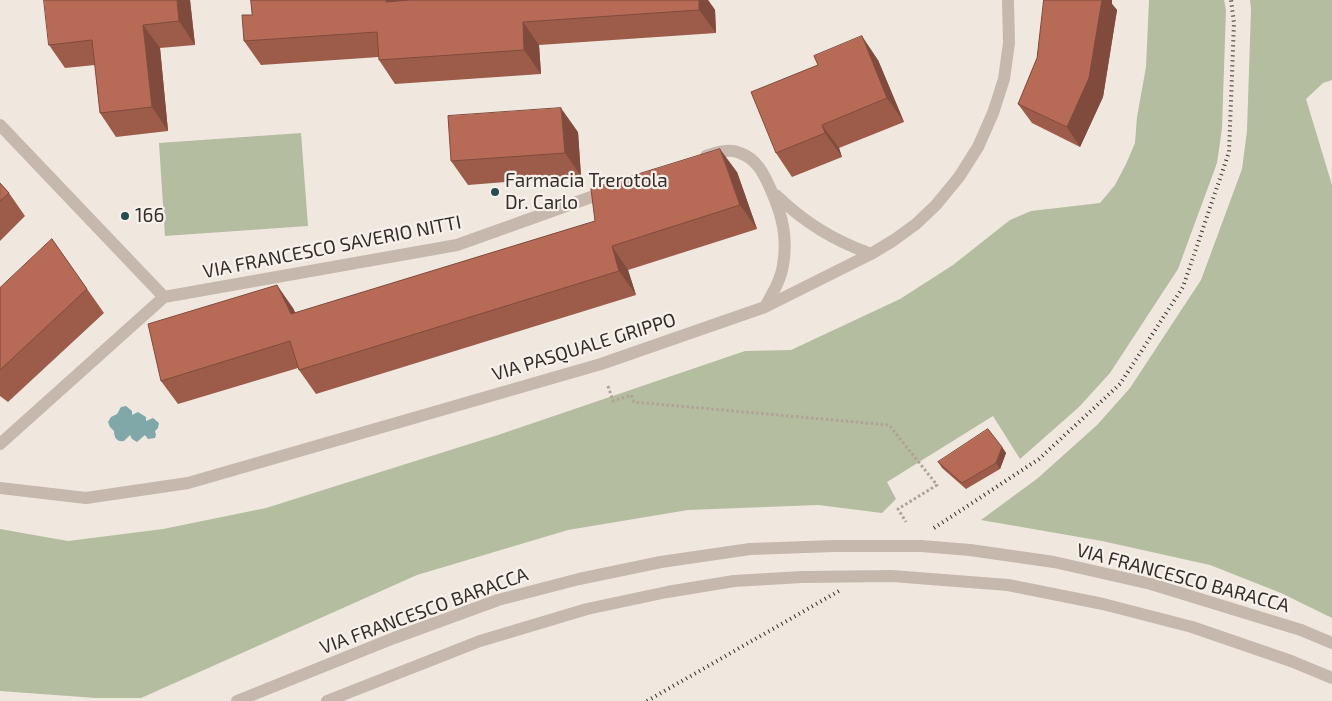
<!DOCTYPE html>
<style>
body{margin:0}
canvas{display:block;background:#f0e7df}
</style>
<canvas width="1332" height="701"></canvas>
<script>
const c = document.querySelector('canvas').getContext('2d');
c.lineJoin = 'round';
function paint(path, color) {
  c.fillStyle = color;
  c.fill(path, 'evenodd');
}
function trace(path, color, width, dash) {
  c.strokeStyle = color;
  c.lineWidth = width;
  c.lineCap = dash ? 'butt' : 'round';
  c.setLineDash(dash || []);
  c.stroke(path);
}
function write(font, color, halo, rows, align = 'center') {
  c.font = font + ' "Exo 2",sans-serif';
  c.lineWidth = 4.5;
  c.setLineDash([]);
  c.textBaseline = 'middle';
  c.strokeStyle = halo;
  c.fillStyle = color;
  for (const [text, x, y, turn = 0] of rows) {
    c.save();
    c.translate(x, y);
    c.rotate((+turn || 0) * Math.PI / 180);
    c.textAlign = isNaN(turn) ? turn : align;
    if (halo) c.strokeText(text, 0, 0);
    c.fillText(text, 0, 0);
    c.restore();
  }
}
paint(new Path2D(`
 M1149 0H1224L1226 10 1222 128 1217 163 1178 269 1110 373 1079 407 1020 459 993 416 887 482 896 499 882 513 818 505 688 510 568 530 417 575 141 698H96L0 691V529L68 541 163 529 266 508 498 435 745 351 791 350 900 299 953 265 1010 220 1031 211 1100 203 1115 185 1126 164 1135 143 1137 117 1146 67Z
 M1250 0H1332V80L1323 83 1306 99 1332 185V618L1281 593 1210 565 1102 541 981 520 1038 478 1097 425 1130 388 1201 280 1242 169 1247 131 1251 9Z
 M301 133 308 226 165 236 159 143Z`), '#b4bda0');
paint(new Path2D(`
 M126 406 132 411V415L138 412 146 417V421L153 418 159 423 158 428 155 431 156 435 155 438 148 439 145 435 137 442 132 439 130 435 124 441C117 442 114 438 114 431L110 427 108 422 111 417 117 414 121 407Z`), '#81a8a9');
trace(new Path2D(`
 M608 386 613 401 631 395 634 402 889 425 937 485 898 509 906 522`), '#b2a296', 3, [2.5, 2.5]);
trace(new Path2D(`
 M0 125 164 297
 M706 156C717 152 730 148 740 153 757 159 764 174 771 190 782 215 788 237 783 265 781 280 772 294 765 307
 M776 195C805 223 833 240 871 254
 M0 444 164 297 457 245 608 191
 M0 488 86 498 188 483 601 364 765 307 871 254 894 240 916 224 936 205 959 177 978 147 993 113 1004 79 1009 43 1008 0
 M1301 630 1332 643
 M1291 661 1332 678`), '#c6b8ac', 12);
trace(new Path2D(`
 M934 528 1039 459 1120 384 1183 287 1229 152 1234 23 1231 0
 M647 701 839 591`), '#352d2a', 4, [1, 4]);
trace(new Path2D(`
 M237 701 394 638 498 600 579 579 661 562 750 549 834 546H921L970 550 1054 562 1151 584 1301 630
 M327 701 480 641 587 609 667 592 734 581 802 577 892 576 1008 585 1103 604 1192 627 1291 661`), '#c6b8ac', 12);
paint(new Path2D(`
 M190 0 195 45 160 48 168 131 116 137 100 113 95 65 65 68 49 45Z
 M251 0H708L715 10 716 33 539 45 541 74 395 84 379 60V57L261 65 244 41 252 15Z
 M1044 0H1112V4L1117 10 1103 97 1080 147 1032 123 1018 104 1037 58Z
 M878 60 904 122 839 148 842 157 792 177 776 153Z
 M578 132 581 176 468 185 451 161Z
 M737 172 757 229 628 270 636 295 316 394 299 370 298 368 178 404 161 381 293 308 295 313 595 221Z
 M0 183 9 193 25 216 0 241Z
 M52 239 104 313 8 402 0 396V288Z
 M1002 447 1006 453 1000 469 966 489 942 468 938 462Z`), '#9d5c4a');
paint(new Path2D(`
 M177 0H190L195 45 179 21Z
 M386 0H401L403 25 386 2Z
 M699 0H708L715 10 716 33 699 10Z
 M1102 0H1112V4L1117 10 1103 97 1080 147 1067 127Z
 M523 22 539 45 541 74 524 50Z
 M143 25 160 48 168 131 152 107Z
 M862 36 878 60 904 122 887 98Z
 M561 108 578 132 581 176 565 153Z
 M822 125 839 148 842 157 825 133Z
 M720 149 737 172 757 229 740 205Z
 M612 246 628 270 636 295 619 271Z
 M277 285 293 308 308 338 291 314Z
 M1002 447 1006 453 1000 469 996 463Z`), '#804b3c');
const building = new Path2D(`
 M44 0H177L179 21 143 25 152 107 100 113 92 40 49 45Z
 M251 0H386V2L410 0H699V10L523 22 524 50 379 60 377 32 244 41 242 15H252Z
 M1044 0H1102L1089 78 1067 127 1018 104 1037 58Z
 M862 36 887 98 822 125 825 133 776 153 751 92 818 65 814 56Z
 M561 108 565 153 451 161 448 116Z
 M720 149 740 205 612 246 619 271 299 370 290 341 161 381 148 324 277 285 291 314 595 221 591 189Z
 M0 183 9 193 0 201Z
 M52 239 87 289 0 370V288Z
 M988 429 1002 447 996 463 962 483 938 462Z`);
paint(building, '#b76b56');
trace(building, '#804b3c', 1);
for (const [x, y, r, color] of [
 [495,192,5,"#255052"],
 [125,216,5,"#255052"]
]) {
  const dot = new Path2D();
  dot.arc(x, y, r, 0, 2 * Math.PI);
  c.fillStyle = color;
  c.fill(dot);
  trace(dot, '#f8f1eb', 2);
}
write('19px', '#352d2a', '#f8f1eb', [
 ["Farmacia Trerotola",505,181],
 ["Dr. Carlo",505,203],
 ["166",135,216]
], 'left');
write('19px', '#352d2a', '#f8f1eb', [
 ["VIA FRANCESCO SAVERIO NITTI",332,247,-11],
 ["VIA PASQUALE GRIPPO",584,347,-17],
 ["VIA FRANCESCO BARACCA",1183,578,15],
 ["VIA FRANCESCO BARACCA",424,611,-20]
]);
</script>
